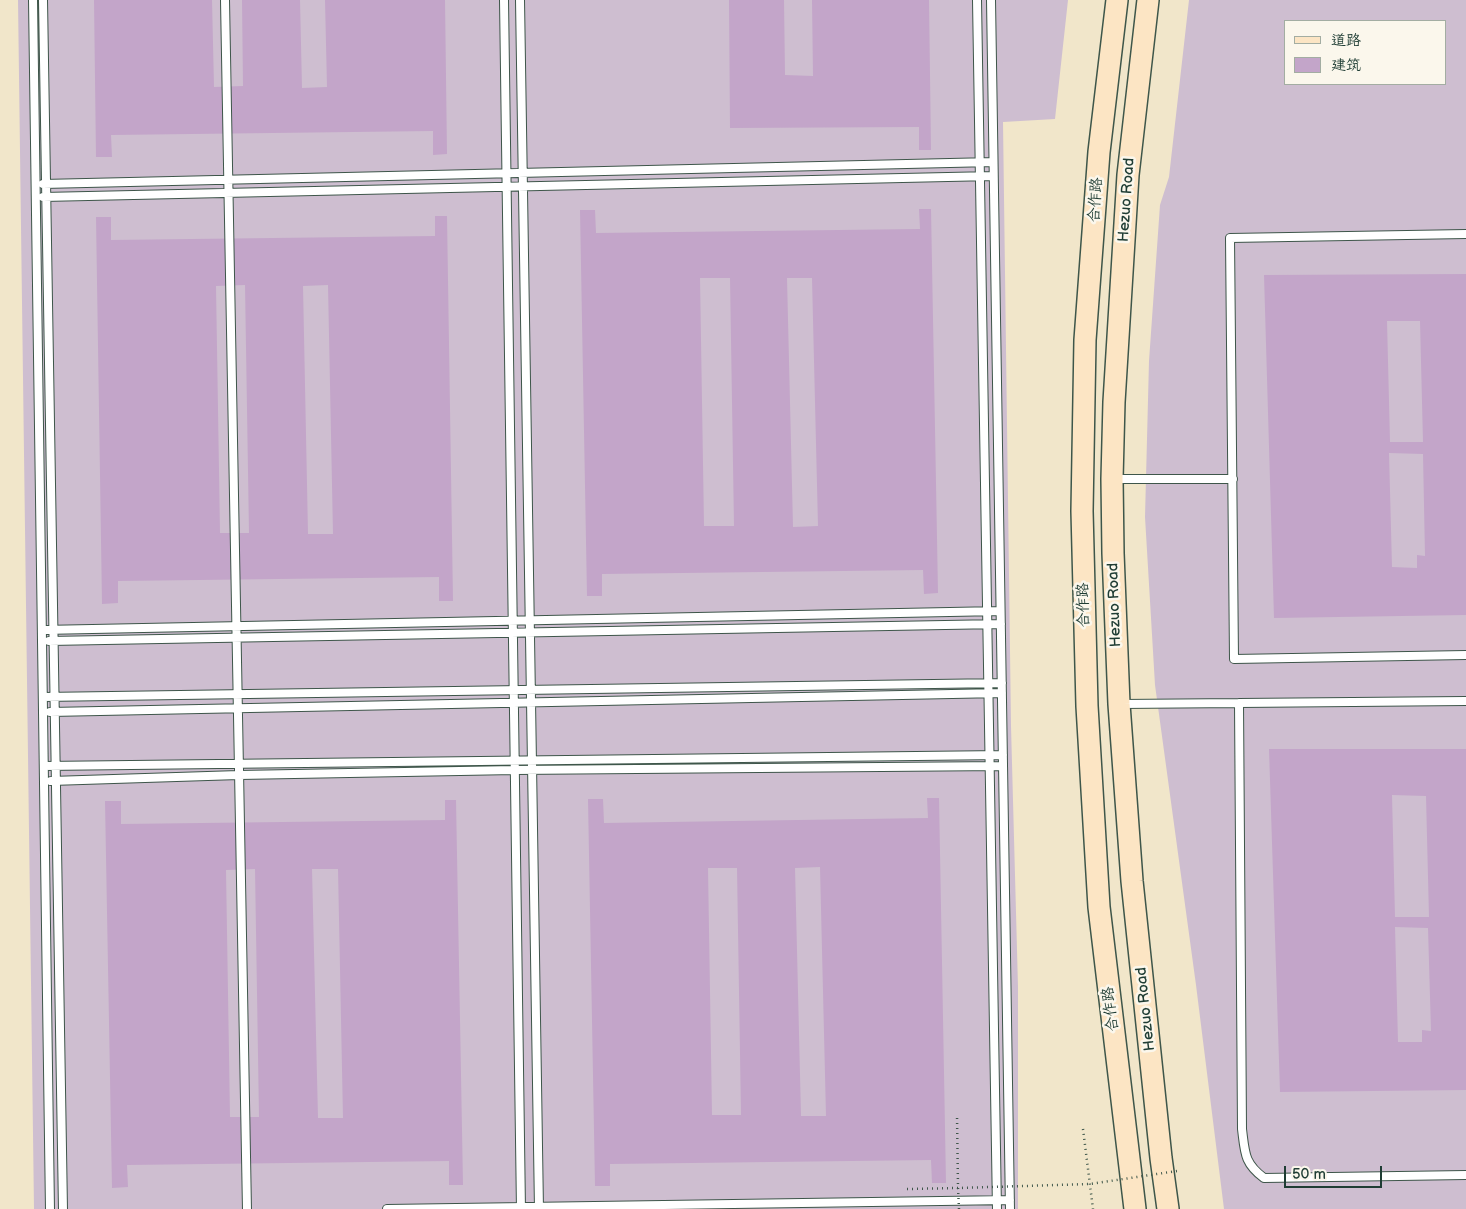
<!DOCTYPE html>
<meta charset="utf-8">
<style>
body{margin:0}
#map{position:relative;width:1466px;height:1209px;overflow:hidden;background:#f1e6ca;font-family:"Balsamiq Sans","LXGW WenKai TC",sans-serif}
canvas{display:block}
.legend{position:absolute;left:1284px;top:20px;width:162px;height:65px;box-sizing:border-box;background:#fbf7ec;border:1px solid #a3ada2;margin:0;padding:6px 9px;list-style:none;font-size:15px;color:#1f3d34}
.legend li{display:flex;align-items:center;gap:10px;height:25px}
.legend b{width:25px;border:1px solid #a3ada2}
.scale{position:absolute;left:1284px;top:1166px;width:98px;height:22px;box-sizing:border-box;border:2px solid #1f3d34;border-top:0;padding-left:6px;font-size:15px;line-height:18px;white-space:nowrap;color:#1f3d34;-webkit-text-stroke:4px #fbf7ec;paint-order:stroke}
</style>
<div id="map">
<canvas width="1466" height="1209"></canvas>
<ul class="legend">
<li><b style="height:6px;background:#fce5c4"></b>道路</li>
<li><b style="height:14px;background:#c3a5c9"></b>建筑</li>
</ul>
<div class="scale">50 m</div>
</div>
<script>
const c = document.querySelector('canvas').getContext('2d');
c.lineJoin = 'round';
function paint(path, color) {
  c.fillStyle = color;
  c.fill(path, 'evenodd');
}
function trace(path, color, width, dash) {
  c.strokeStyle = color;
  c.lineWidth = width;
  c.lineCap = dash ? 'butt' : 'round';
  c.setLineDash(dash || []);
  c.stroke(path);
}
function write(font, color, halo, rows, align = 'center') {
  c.font = font + ' "Balsamiq Sans","LXGW WenKai TC",sans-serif';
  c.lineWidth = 5;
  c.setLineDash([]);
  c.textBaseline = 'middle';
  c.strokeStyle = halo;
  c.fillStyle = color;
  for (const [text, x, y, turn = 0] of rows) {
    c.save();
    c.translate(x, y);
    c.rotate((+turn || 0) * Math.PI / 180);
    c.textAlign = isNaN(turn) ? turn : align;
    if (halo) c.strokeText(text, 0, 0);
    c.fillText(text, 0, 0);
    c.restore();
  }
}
paint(new Path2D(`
 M18 0H1068L1055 119 1003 122 1011 726 1018 987V1209H34Z
 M1189 0H1466V1209H1224L1196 985 1155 685 1145 517 1149 361 1160 205 1169 177ZM1285 21H1445V84H1285Z`), '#cebed0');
paint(new Path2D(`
 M94 0H212L214 87 243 86 242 0H300L302 88 327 87 325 0H445L447 154 433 155V131L111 135 112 157H96Z
 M729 0H784L785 75 813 76 812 0H929L931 150H919V127L730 128Z
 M919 209H931L938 593 924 594 923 570 602 574V596H587L580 210H595L596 233 920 229ZM700 278H730L734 526H704ZM787 278H812L818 526 793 527Z
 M435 216H447L453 601H439V577L118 581V603L102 604 96 217H111V240L435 236ZM245 285 249 533H220L216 286ZM328 285 333 534H308L303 286Z
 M1466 274V615L1274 618 1264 275ZM1387 321H1420L1423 442H1390ZM1389 453 1423 454 1425 556 1417 555V568L1392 567Z
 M1269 749H1466V1090L1280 1092ZM1392 795 1426 796 1429 917H1395ZM1395 927 1428 928 1431 1031 1422 1030V1042H1398Z
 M927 798H939L946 1183H932L931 1160 610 1164V1186H595L588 799H603L604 823 928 818ZM820 867 826 1116H801L795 868ZM708 868H737L741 1115H712Z
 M445 800H456L463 1185H449V1161L127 1165 128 1187 112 1188 105 801H121V824L445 820ZM255 869 259 1117H230L226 870ZM312 869H338L343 1118H318Z`), '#c3a5c9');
const lane = new Path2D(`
 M33 0 50 1209
 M43 0 63 1209
 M225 0 247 1209
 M504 0 521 1209
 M520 0 539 1209
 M977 0 997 1209
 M991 0 1010 1209
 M43 184 993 162
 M43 197 993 176
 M1466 234 1230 238 1234 659 1466 655
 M1115 479H1233
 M42 630 1000 611
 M49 641 1001 624
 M43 697 1002 683
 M1466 701 1239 703 1242 1129C1245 1153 1244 1163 1264 1178L1466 1175
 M1121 704 1239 703
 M50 712 1002 693
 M44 766 1003 755
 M51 781 239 775 515 770 1003 766
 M387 1209 1010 1200`);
const secondary = new Path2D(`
 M1117 0 1099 152 1085 340 1082 511 1087 706 1099 907 1135 1209
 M1148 0 1128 175 1114 402 1112 479 1113 553 1119 704 1132 881 1161 1158 1168 1209`);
trace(lane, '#3e564a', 10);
trace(secondary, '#3e564a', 24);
trace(new Path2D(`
 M1083 1129 1093 1209
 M907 1189 958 1188 957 1114`), '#3e564a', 2.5, [1, 4]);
trace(lane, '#fff', 8);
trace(secondary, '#fce5c4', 21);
trace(new Path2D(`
 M959 1209 958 1188 1090 1184 1177 1171`), '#3e564a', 2.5, [1, 4]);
write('15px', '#1f3d34', '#fbf7ec', [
 ["合作路",1096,200,-86],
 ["Hezuo Road",1127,200,-86],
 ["合作路",1084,605,-91],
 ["Hezuo Road",1115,605,-92],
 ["合作路",1111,1009,-97],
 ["Hezuo Road",1146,1009,-96]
]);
</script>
